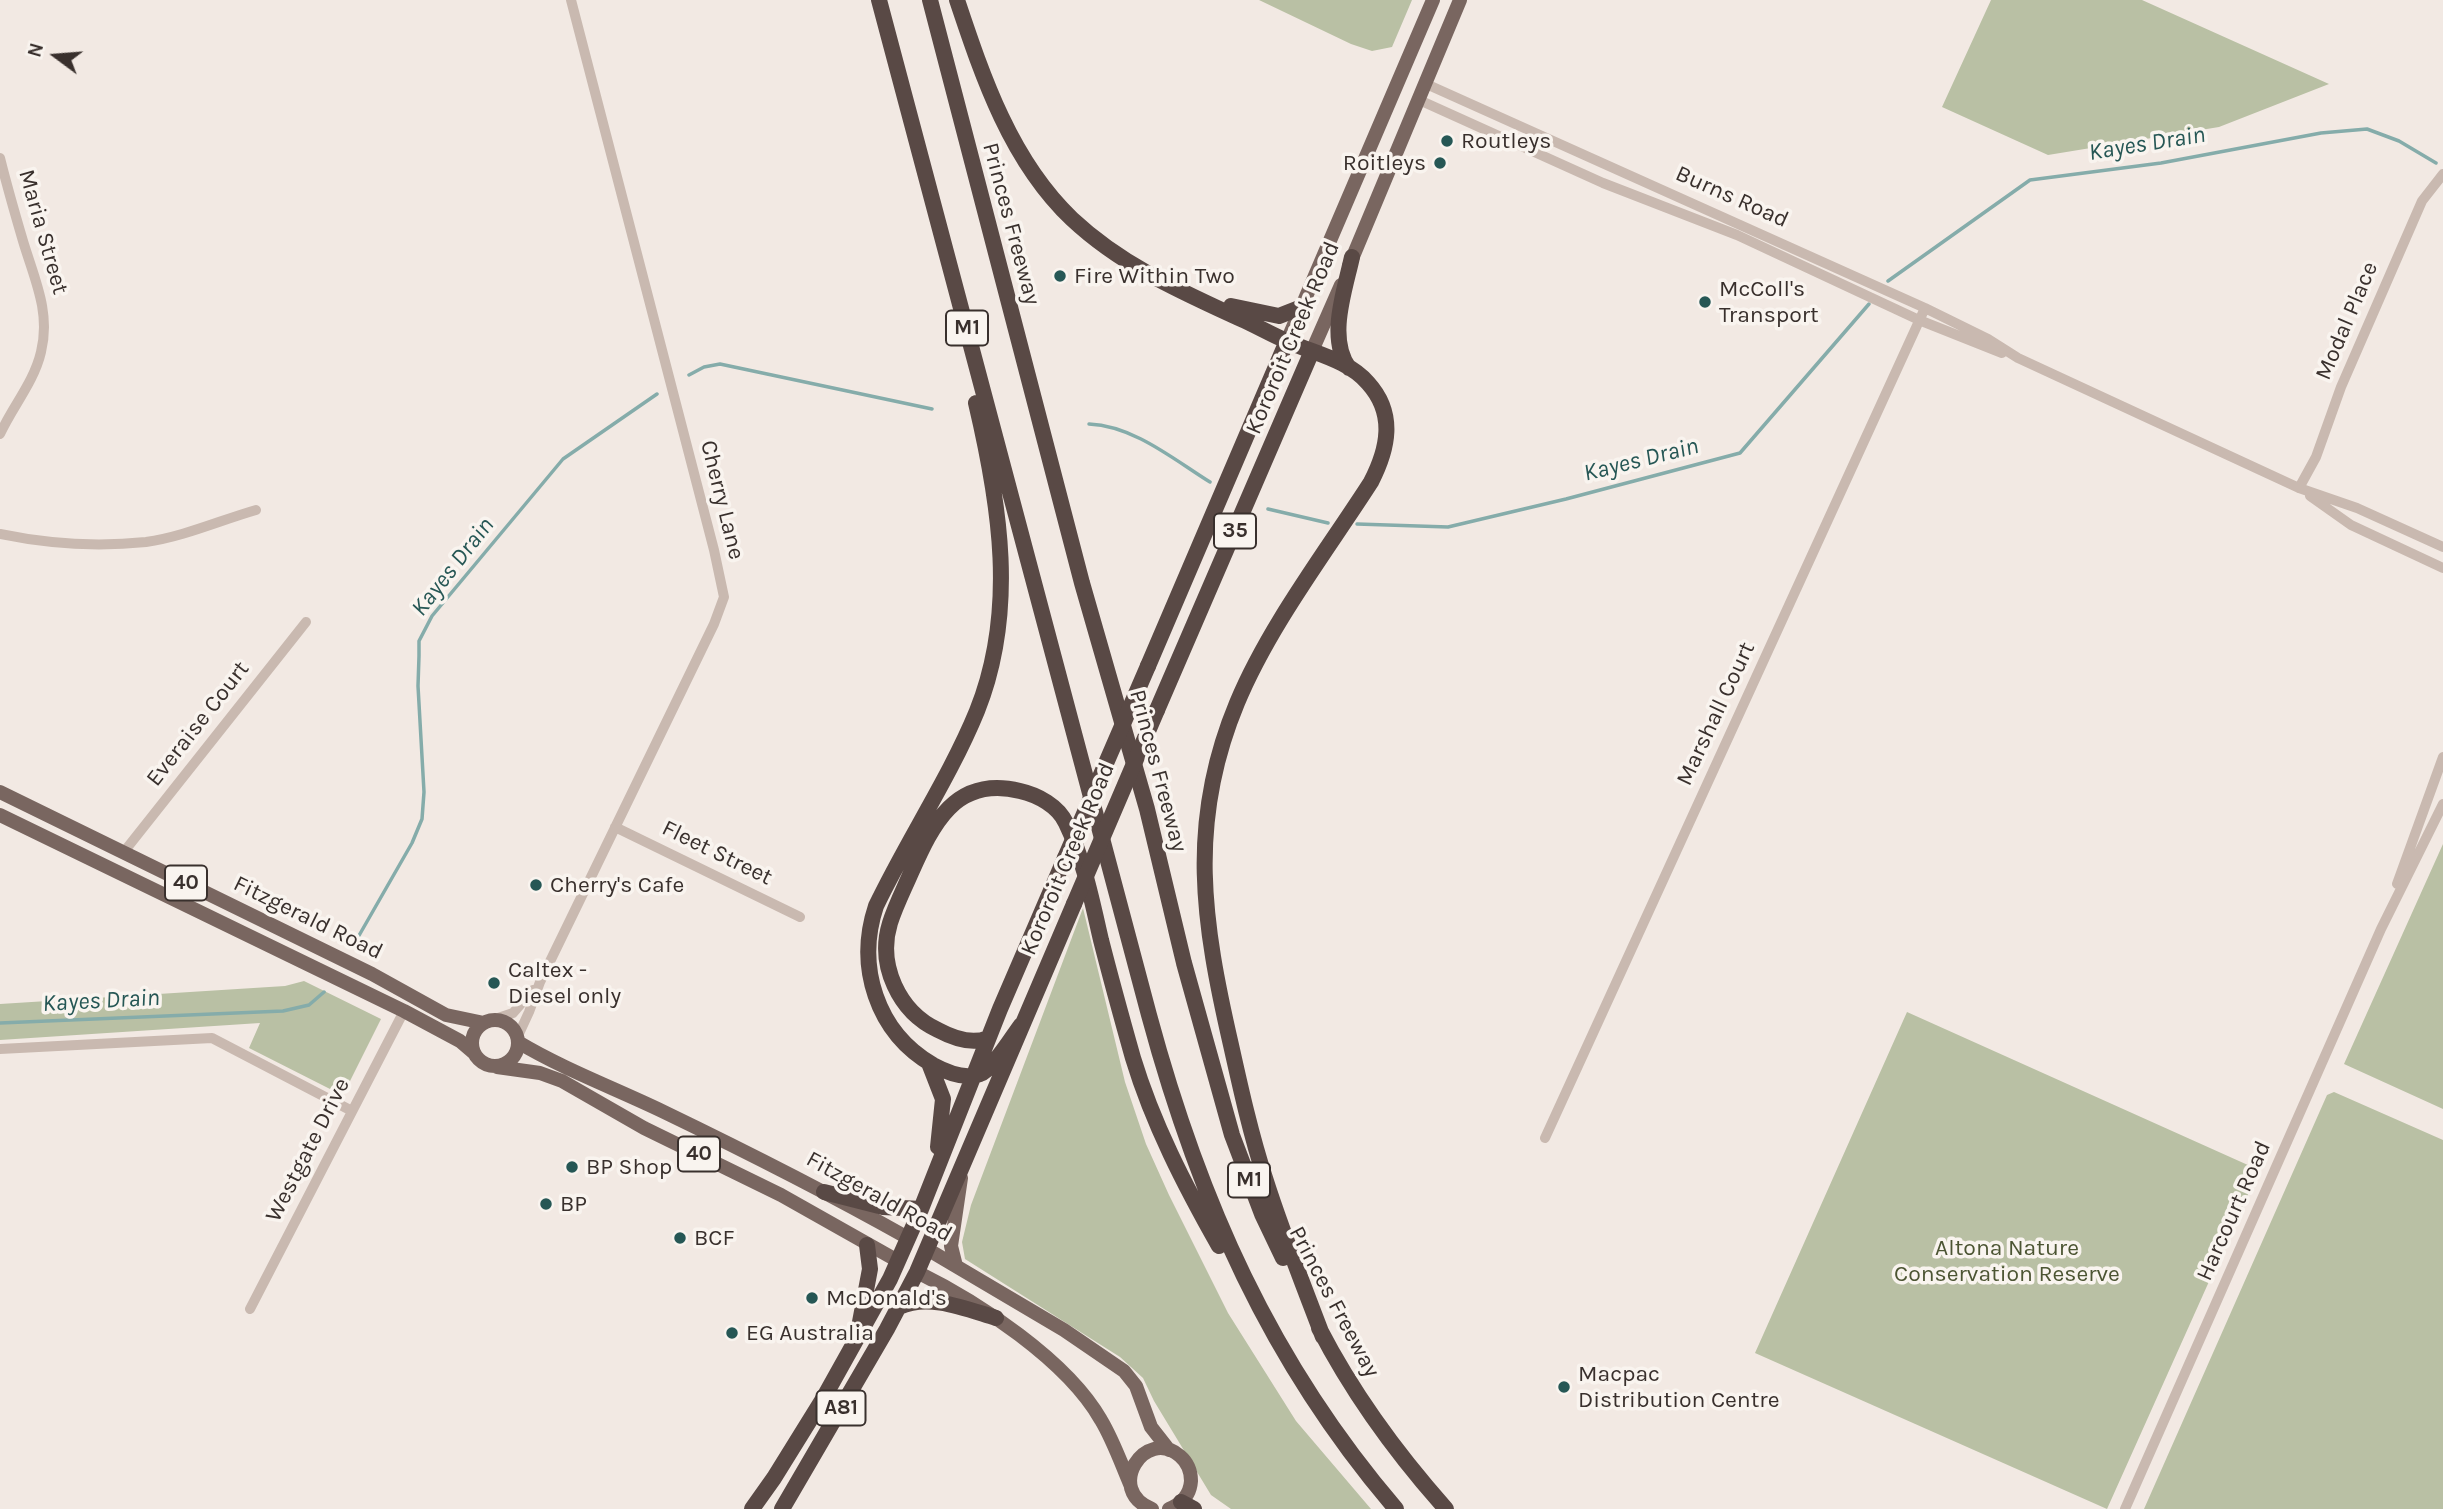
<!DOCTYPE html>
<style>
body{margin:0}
#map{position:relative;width:2443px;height:1509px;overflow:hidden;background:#f2e9e3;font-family:Karla,sans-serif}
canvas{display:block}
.north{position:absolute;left:21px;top:21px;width:70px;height:70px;-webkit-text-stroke:5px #f9f4ef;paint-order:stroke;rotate:286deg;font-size:19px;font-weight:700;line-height:28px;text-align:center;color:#39302d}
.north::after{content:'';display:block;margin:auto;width:24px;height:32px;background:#39302d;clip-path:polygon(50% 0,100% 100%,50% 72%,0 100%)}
</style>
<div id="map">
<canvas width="2443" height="1509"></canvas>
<div class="north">N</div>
</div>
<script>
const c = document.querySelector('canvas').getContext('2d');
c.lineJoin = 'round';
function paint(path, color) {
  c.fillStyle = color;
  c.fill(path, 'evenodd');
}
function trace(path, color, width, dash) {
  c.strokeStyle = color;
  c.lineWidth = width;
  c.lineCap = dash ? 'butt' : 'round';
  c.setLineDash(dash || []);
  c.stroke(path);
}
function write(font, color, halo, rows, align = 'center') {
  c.font = font + ' Karla,sans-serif';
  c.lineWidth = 7;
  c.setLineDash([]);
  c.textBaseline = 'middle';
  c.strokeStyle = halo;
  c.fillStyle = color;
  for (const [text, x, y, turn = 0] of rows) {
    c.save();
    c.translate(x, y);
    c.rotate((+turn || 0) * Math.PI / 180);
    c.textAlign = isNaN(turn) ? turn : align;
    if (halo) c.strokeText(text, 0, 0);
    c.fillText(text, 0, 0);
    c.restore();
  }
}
paint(new Path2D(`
 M1259 0H1412L1392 47 1372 51 1351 44Z
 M1991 0H2142L2329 84 2219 127 2048 155 1942 107Z
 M2443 844V1109L2344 1064Z
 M1083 908 1125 1082 1146 1144 1169 1195 1228 1313 1296 1421 1371 1509H1231L1211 1495 1154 1401 1143 1378 1120 1357 965 1259 962 1242 971 1205Z
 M304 981 381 1019 348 1085 330 1089 249 1048 260 1023 0 1040V1004L285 986Z
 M1907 1012 2259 1170 2107 1509 1755 1353Z
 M2334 1092 2443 1140V1509H2144L2327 1095Z`), '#b9c0a4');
trace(new Path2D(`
 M1888 281 2030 180 2161 163 2321 133 2367 129 2399 141 2436 163
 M689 375 704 367 720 364 932 409
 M1089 424C1134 426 1173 459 1210 482
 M1268 509 1328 523
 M1357 524 1448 527 1566 499 1740 453 1869 304
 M357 939 412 843 422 819 424 792 418 686 419 656V641L432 616 563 459 657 394
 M0 1023 283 1011 309 1005 324 992`), '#85acaa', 3.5);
trace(new Path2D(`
 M1424 83 1925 308 1988 339 2018 358 2299 488 2357 508 2443 547
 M1417 99 1603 183 1737 235 1919 320 2002 353
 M0 158C7 186 15 214 23 241 34 278 51 312 41 352 34 382 13 406 0 434
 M2299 488 2316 457 2341 387 2422 201 2443 174
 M2310 496 2351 525 2443 568
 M0 534C48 544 98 547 146 542 183 537 221 520 256 510
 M615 827 800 917
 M123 853 306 622
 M2397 884 2443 757
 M489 1021 513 1013 533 990
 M517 1038 529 1012 540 982 714 624 724 597 714 550 571 0
 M0 1049 212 1038 352 1111
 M1545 1138 1925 308
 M250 1309 404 1011
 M2125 1509 2381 929 2443 804`), '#c9b9b0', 10);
trace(new Path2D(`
 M1349 266 1460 0
 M1287 341 1433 0
 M1312 351 1341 285
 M0 792 372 974 446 1015 484 1023
 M0 815 404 1011 460 1041 474 1053
 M472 1043a23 23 0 1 1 46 0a23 23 0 1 1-46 0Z
 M518 1042C563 1069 614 1088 662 1111 745 1151 828 1193 908 1238
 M497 1067 540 1073 562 1081 644 1128 781 1195 898 1261
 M927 1249 1064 1330 1124 1371 1136 1386 1151 1427 1169 1450
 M956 1266 951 1246 961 1178
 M917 1272C978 1302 1067 1360 1101 1420 1113 1440 1121 1463 1130 1484
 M1152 1509C1104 1490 1145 1426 1180 1456 1187 1462 1191 1471 1191 1481 1190 1495 1181 1504 1169 1509`), '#796660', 14);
trace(new Path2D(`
 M879 0 1149 1015C1199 1200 1270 1362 1396 1509
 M930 0 1082 583 1147 809 1184 963 1232 1135 1262 1214 1283 1258
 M957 0C983 78 1011 161 1072 219 1121 265 1180 291 1241 319 1257 326 1272 335 1289 342 1316 354 1348 360 1368 383 1396 414 1388 449 1371 482 1326 552 1269 626 1237 703 1187 823 1203 923 1231 1045 1241 1090 1251 1135 1265 1178 1282 1232 1303 1284 1323 1337
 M1231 306 1279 316 1302 307
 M1349 368C1327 338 1345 290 1352 257
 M976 403C1000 505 1017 611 977 711 950 777 907 841 876 906 856 966 876 1032 933 1065 946 1072 965 1080 980 1074 992 1070 1012 1037 1021 1025
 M1148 666 1287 341
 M1157 710 1312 351
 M988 1038C972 1045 953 1038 938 1030 899 1012 877 965 890 923 895 907 903 891 910 875 932 826 954 775 1020 791 1038 795 1058 806 1066 823 1084 860 1092 901 1101 940 1111 979 1122 1019 1133 1058 1153 1124 1185 1186 1219 1246
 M929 1063 943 1099 938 1147
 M824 1192 883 1207 921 1209
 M899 1307C929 1293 966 1309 996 1318
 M860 1322 870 1269 867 1245
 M1319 1328C1353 1394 1397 1454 1446 1509
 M1181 1502 1194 1509
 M752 1509 774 1478 823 1399 890 1279 921 1209 1000 1009 1065 858
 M782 1509 887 1329 917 1272 1074 904`), '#594945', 16);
trace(new Path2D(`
 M1065 858 1148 666
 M1074 904 1157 710`), '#594945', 16);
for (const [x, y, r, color] of [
 [1447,141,7,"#265755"],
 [1440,163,7,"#265755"],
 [1060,276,7,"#265755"],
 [1705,302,7,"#265755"],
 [536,885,7,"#265755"],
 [494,983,7,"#265755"],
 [572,1167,7,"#265755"],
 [546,1204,7,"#265755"],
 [680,1238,7,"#265755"],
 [812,1298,7,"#265755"],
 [732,1333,7,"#265755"],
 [1564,1387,7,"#265755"]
]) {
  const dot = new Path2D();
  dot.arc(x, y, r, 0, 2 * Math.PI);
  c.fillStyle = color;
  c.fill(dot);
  trace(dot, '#f9f4ef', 2.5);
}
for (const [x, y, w] of [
 [967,328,42],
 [1235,531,42],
 [186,883,42],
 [699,1154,42],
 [1249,1180,42],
 [841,1408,49]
]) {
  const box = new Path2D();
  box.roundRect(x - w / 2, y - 17.5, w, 35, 5);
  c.fillStyle = '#f9f4ef';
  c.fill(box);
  trace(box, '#39302d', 2);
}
write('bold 21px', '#39302d', null, [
 ["M1",967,328],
 ["35",1235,531],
 ["40",186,883],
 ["40",699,1154],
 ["M1",1249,1180],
 ["A81",841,1408]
]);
write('23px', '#39302d', '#f9f4ef', [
 ["Routleys",1461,141],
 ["Roitleys",1426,163,"right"],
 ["Fire Within Two",1074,276],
 ["McColl's",1719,289],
 ["Transport",1719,315],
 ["Cherry's Cafe",550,885],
 ["Caltex -",508,970],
 ["Diesel only",508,996],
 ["BP Shop",586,1167],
 ["BP",560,1204],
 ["BCF",694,1238],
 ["McDonald's",826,1298],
 ["EG Australia",746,1333],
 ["Macpac",1578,1374],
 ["Distribution Centre",1578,1400]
], 'left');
write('23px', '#39302d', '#f9f4ef', [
 ["Burns Road",1732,197,24],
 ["Princes Freeway",1011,224,75],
 ["Maria Street",43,232,74],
 ["Modal Place",2347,321,-67],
 ["Kororoit Creek Road",1293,338,-67],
 ["Cherry Lane",722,500,76],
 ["Marshall Court",1716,714,-65],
 ["Everaise Court",198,724,-52],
 ["Princes Freeway",1158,771,75],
 ["Fleet Street",717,853,26],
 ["Kororoit Creek Road",1068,859,-67],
 ["Fitzgerald Road",308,918,26],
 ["Westgate Drive",308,1150,-63],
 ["Fitzgerald Road",879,1197,29],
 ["Harcourt Road",2234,1211,-66],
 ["Princes Freeway",1334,1302,62]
]);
write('23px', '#4c5533', '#f9f4ef', [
 ["Altona Nature",2007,1248],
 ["Conservation Reserve",2007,1274]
]);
write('italic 24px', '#265755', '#f9f4ef', [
 ["Kayes Drain",2147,144,-9],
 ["Kayes Drain",1641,460,-14],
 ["Kayes Drain",453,567,-52],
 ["Kayes Drain",101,1001,-3]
]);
</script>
